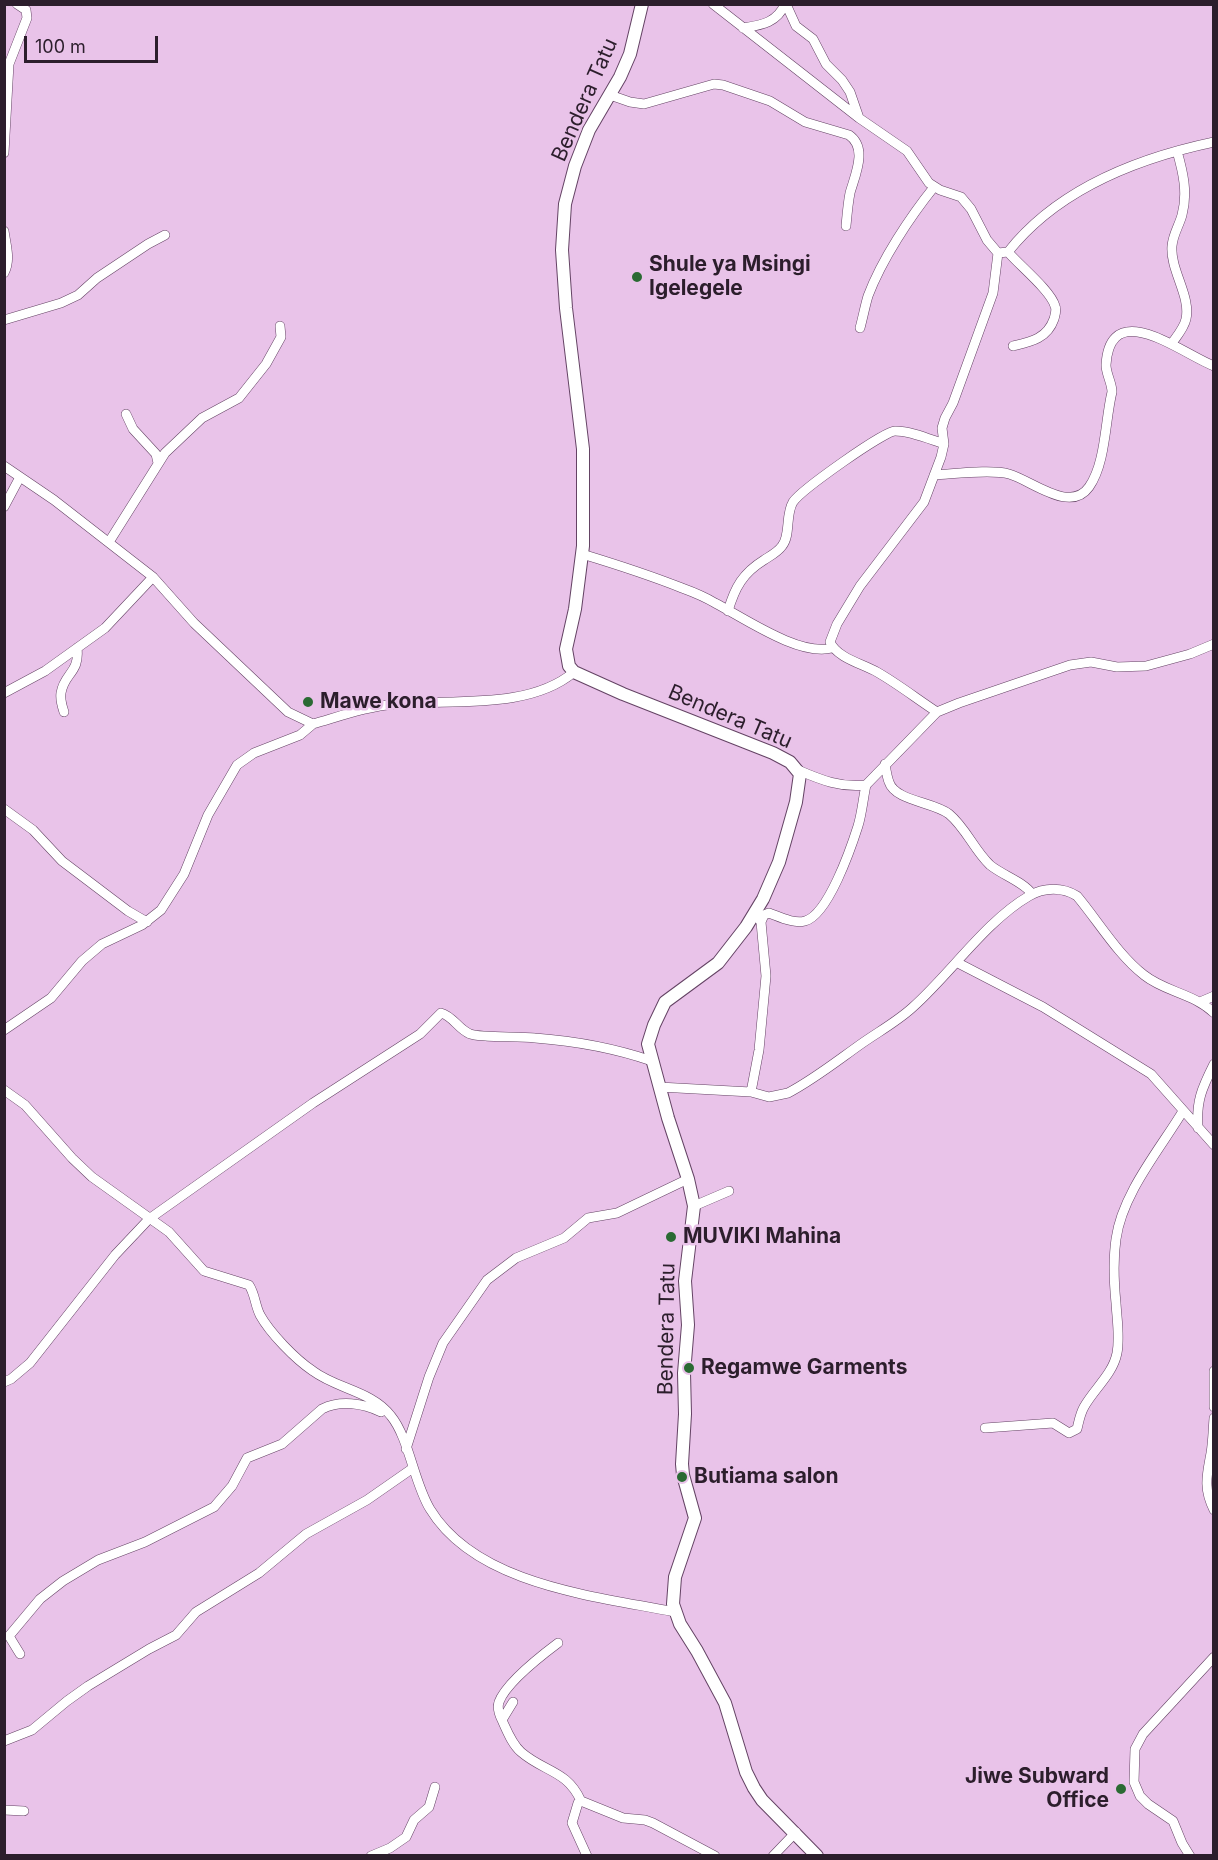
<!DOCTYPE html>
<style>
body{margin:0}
#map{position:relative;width:1218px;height:1860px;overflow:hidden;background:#e9c3e9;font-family:Inter,sans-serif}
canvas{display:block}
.frame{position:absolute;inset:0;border:6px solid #2c1e2c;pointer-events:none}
.scale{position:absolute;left:24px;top:36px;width:134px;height:27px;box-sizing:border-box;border:3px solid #2c1e2c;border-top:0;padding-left:8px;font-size:18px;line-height:21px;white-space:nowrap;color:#2c1e2c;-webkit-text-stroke:4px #e9c3e9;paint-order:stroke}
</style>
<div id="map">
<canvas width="1218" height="1860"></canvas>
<div class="frame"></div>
<div class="scale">100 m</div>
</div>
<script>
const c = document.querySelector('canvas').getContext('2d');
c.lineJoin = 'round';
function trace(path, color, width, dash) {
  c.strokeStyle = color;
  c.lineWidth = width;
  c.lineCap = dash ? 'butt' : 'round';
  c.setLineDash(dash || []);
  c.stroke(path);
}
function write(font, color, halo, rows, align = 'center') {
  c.font = font + ' Inter,sans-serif';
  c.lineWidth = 5;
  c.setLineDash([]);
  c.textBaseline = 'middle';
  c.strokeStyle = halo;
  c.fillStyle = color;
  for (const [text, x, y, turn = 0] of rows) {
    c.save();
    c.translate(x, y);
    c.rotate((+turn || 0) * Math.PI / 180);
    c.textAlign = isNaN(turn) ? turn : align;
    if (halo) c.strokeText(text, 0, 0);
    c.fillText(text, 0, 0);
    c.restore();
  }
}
const minor = new Path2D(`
 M713 4 859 118 907 151 929 183 940 190 961 197 971 209 987 240 998 253 1008 252C1057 190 1138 158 1214 142
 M786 4 796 26 813 39 826 64 842 80 850 92 859 118
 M743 28C761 25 777 23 785 4
 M610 95 630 102 644 104 714 84 723 85 770 101 805 122 849 135C868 148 855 175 850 193 848 203 847 215 846 226
 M4 153 9 64 27 18 26 10 17 4
 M4 231C6 245 11 260 4 273
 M1008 252C1020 266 1051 291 1055 306 1057 310 1055 315 1054 319 1047 339 1030 342 1013 346
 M4 320 61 303 78 295 97 278 148 244 165 235
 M860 328C863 317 865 306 868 296 882 259 910 217 934 187
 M1172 343C1177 336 1184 328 1186 319 1191 296 1170 270 1172 246 1173 234 1179 226 1182 215 1188 193 1183 172 1177 151
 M126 414 133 429 156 454 158 463
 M4 466 54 500 153 577 194 623 288 712 313 724C341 716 368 706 397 704 453 699 529 710 574 672
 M934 475C954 474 991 469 1009 474 1031 480 1070 514 1089 487 1106 463 1105 420 1112 392 1112 383 1106 374 1106 365 1110 295 1184 355 1214 366
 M4 507 20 477
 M109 542 165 453 202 418 239 398 266 364 281 337 280 326
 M582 554C615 564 649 575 682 588 693 592 705 597 715 603 744 618 800 657 832 648
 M728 611C735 587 743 573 764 560 770 556 778 552 782 546 791 535 785 515 793 502 801 490 884 431 895 431 911 431 929 439 944 444
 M4 693 45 671 105 628 153 577
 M64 712C62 706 60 699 61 693 64 673 80 673 77 648
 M937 712C917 699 898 684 877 672 863 664 837 658 830 642L837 624 860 586 924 502 941 457 944 444 942 428 945 418 953 403 993 293 998 253
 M885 764C886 770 887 777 889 782 895 801 934 802 949 814 966 828 974 850 990 865 1002 875 1024 882 1032 894
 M798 770C821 780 841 788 866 785L937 712 959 703 1070 665 1091 662 1117 667 1146 666 1190 654 1214 644
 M4 809 33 830 62 861 128 911 147 922
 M761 922 764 915 769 913C780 917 794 924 805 921 828 915 851 848 858 826 862 813 863 799 866 785
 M958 963 1043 1007 1151 1074 1214 1145
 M1200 1002 1214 996
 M4 1030 51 998 82 961 102 944 142 925 161 910 184 874 208 815 237 765 254 753 300 735 313 724
 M659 1087 751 1092 769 1097 788 1093C813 1080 837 1061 861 1044 878 1032 898 1021 913 1007 951 973 986 921 1029 896 1044 887 1063 887 1077 896 1098 921 1118 955 1144 975 1165 992 1193 993 1214 1013
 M4 1090 25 1105 72 1158 92 1177 169 1232 204 1271 249 1285C255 1294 255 1305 260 1315 270 1333 295 1359 313 1371 337 1389 372 1391 391 1416 409 1438 414 1483 430 1509 476 1585 595 1596 675 1612
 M751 1092 759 1050 766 976 761 922 757 917
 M1198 1128C1196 1101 1202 1088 1214 1064
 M694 1206 729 1191
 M1214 1371V1407
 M4 1382 11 1379 30 1363 115 1255 149 1219 313 1103 420 1034 441 1013C453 1016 458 1029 470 1034 482 1038 519 1036 535 1038 575 1041 614 1048 652 1061
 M1214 1418C1213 1430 1213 1441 1211 1453 1207 1475 1203 1488 1214 1510
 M985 1428 1053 1423 1069 1433 1077 1429C1079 1421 1080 1414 1084 1407 1094 1389 1113 1374 1117 1353 1120 1337 1117 1320 1116 1303 1114 1283 1113 1260 1116 1239 1122 1194 1160 1149 1183 1111
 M406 1449 429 1377 443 1343 487 1280 516 1258 564 1238 588 1218 617 1213 688 1179
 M20 1654 9 1636 40 1599 63 1581 98 1560 145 1542 214 1507 232 1486 247 1458 282 1444 322 1409C340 1400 363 1403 381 1412
 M513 1702 502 1720C507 1731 512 1744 521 1752 544 1772 567 1770 581 1801
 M502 1720C499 1714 497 1708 499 1702 506 1683 542 1655 558 1643
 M4 1741 32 1730 67 1701 88 1686 149 1649 176 1635 196 1612 259 1573 306 1534 367 1500 413 1468
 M4 1810 24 1811
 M371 1856 390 1848 406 1837 414 1820 429 1807 435 1787
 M587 1856 572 1823 578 1803 581 1801 623 1818 645 1820 653 1823 715 1856
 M773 1856 796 1832
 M1190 1856 1182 1843 1173 1821 1148 1804 1140 1796 1134 1782 1135 1749 1143 1734 1214 1657`);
const major = new Path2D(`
 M642 4 630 54 620 77 589 130 575 166 565 204 562 250 566 308 583 449V546L575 609 566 649 569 666 574 672 623 694 773 753 790 762 800 774 796 802 779 862 763 899 746 927 718 963 665 1002 654 1025 648 1044 668 1118 688 1179 694 1206 685 1281 688 1325 684 1373 685 1414 682 1464 683 1475 695 1518 675 1577 673 1604 680 1624 697 1651 725 1703 746 1772 754 1788 762 1800 817 1856`);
trace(minor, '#644364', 10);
trace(major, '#644364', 14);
trace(minor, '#fff', 9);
trace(major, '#fff', 12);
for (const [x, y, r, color] of [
 [637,277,6,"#2a6a33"],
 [308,702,6,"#2a6a33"],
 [671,1237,6,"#2a6a33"],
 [689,1368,6,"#2a6a33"],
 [682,1477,6,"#2a6a33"],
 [1121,1789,6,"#2a6a33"]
]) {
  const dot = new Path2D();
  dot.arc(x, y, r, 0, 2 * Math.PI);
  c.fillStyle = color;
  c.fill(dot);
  trace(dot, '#e9c3e9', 2);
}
write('21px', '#2c1e2c', '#e9c3e9', [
 ["Bendera Tatu",585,100,-66],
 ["Bendera Tatu",730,717,23],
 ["Bendera Tatu",667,1329,-89]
]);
write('bold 21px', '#2c1e2c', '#e9c3e9', [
 ["Shule ya Msingi",649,265],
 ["Igelegele",649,289],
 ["Mawe kona",320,702],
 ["MUVIKI Mahina",683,1237],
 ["Regamwe Garments",701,1368],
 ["Butiama salon",694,1477],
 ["Jiwe Subward",1109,1777,"right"],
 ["Office",1109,1801,"right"]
], 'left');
</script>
